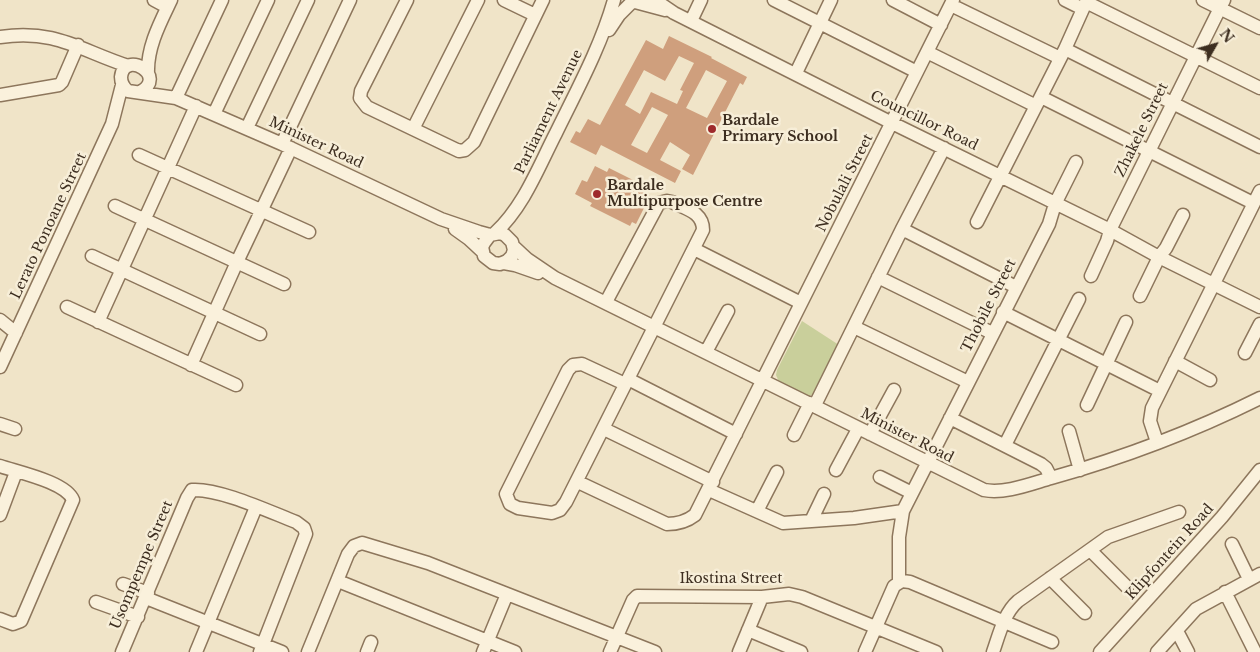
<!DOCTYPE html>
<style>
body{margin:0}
#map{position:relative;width:1260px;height:652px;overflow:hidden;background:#f0e4c8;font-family:"Libre Baskerville",serif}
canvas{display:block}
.north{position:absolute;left:1190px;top:20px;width:50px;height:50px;-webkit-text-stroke:4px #f7eed8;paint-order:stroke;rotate:52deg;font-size:14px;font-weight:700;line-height:20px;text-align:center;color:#3d2e20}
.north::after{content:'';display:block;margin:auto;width:18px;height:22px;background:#3d2e20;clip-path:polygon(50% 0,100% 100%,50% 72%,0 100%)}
</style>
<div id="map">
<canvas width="1260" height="652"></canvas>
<div class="north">N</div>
</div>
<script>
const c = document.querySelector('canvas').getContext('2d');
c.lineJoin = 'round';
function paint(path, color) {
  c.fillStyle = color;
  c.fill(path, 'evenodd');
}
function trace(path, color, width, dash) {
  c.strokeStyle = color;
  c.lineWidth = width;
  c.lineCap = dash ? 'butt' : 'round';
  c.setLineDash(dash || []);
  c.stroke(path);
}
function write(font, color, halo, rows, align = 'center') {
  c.font = font + ' "Libre Baskerville",serif';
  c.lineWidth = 5;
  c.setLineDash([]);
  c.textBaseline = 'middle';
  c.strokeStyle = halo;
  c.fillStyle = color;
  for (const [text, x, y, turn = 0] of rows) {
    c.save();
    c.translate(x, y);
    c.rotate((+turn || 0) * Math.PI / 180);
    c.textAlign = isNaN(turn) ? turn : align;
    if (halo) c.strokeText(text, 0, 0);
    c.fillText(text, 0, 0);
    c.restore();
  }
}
paint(new Path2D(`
 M802 321 839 345 814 394 809 396 779 382 776 375 777 370Z`), '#c9cf9b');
paint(new Path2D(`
 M669 36 712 57 711 58 747 77 743 85 740 83 693 175 682 169 690 155 670 142 660 160 681 171 675 183 601 145 596 155 570 142 576 131 580 133 588 119 600 125 646 40 663 49ZM679 56 694 63 680 90 683 91 677 104 651 92 640 114 625 105 644 70 665 81ZM706 70 727 81 707 118 686 108ZM652 107 668 115 647 153 631 145Z
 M595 166 607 172 609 168 649 188 646 194 650 196 636 224 632 222 630 226 590 206 592 203 575 194 582 180 587 182Z`), '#cf9f7d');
const minor = new Path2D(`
 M154 0 167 7
 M407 0 361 91 360 98 367 107 459 151 465 150 474 142 543 0
 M504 0 535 15
 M655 0 674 13 892 123 1110 230 1159 257 1260 307
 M774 0 917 72
 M893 0 941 25
 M1065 0 1083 9
 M1203 0 1260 28
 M635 2 665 10
 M1086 2 1260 88
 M951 5 1060 58
 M691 21 701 0
 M609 30 619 15 630 4
 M0 37C56 29 79 50 128 66
 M1065 49 1260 147
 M927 52 1036 106
 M148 73C147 47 160 23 171 0
 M796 73 831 0
 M140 92C169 76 124 49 121 77 121 83 123 87 128 91L176 98 282 144 441 219 479 232 490 235 500 233 505 235 512 242 514 250 512 256 507 261 500 264 493 263 484 256 482 247 484 243 490 235
 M0 95 59 85 62 82 78 45
 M1041 97 1253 203
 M176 98 222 0
 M214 114 268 0
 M247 128 308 0
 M413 129 478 0
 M282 144 350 0
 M139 155 309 232
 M115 206 284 284
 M977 222 1065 49 1087 0
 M455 229 469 239 483 252
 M902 229 1016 287
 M495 233C524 206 538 168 556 133 577 90 601 46 614 0
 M513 246 527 259 555 278 984 490C1005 494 1030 484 1051 478 1122 458 1194 431 1260 398
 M694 249 801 303
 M92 256 260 334
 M504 263 515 265 538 273
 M1091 276 1107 241 1110 230 1224 0
 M878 277 992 333
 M1140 296 1159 257 1166 248 1183 215
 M606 302 659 203 667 201 672 202C686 209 703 212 703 230L566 502 560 510 552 513 518 508 510 504 506 494 568 370 573 365 582 364 625 384
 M67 307 236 385
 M1003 312 1160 391
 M0 320 16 333
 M98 322 196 106
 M854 327 968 382
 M706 352 728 311
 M1245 353 1260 324
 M1175 361 1210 380
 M191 365 237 262 291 148
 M0 367 112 124 122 85
 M628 379 736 434
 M815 405 902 229 944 148
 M1087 405 1126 322
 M950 418 1041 464 1046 468 1051 478
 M0 424 15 429
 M604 429 713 482
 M1069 431 1080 470
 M870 434 894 390
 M794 435 810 403
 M1157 442 1150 421 1152 408 1260 191
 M1005 445 1079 299
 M0 466C17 472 66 482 73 500L21 621 13 624 0 619
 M836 470 858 429
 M880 477 912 493
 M578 482 667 524C678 524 686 522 695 515L953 0
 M709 490 783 523 854 518 903 511 1049 224 1055 204 1076 162
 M757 511 777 472
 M0 515 16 472
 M811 521 824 494
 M1232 544 1249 579
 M1090 550 1127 587
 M1050 578 1085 613
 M338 581 515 652
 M899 582V537L903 511
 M123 584 148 593
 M1225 592 1255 652
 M146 598 282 652
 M96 602 138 617
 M748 630 801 652
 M1177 631 1188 652
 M122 652 187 498 192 490C219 488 270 512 296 522L304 528 306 534 260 652
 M196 652 256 507
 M308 652 348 554 354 546 362 543 428 563 655 652
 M367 652 371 642
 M483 652 507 594
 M610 652 633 600 637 596 762 597 789 594 802 597 936 652
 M739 652 762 597
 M865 652 894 586 902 581 910 582 1052 642
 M993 652C999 635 1004 613 1018 601L1108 537 1179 512
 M1100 652 1222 517 1260 470
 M1157 652 1196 609 1260 574`);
trace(minor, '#8d765c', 15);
trace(minor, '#faf1dc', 12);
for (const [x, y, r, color] of [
 [712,129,5,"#9e2a2b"],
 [597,194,5,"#9e2a2b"]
]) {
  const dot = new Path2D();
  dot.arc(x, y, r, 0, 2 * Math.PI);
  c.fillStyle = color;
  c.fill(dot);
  trace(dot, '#f7eed8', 2);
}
write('14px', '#3d2e20', '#f7eed8', [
 ["Parliament Avenue",549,112,-64],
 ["Councillor Road",924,121,26],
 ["Zhakele Street",1142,130,-64],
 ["Minister Road",316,143,25],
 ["Nobulali Street",845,183,-63],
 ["Lerato Ponoane Street",49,226,-65],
 ["Thobile Street",989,306,-63],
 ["Minister Road",907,436,27],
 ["Klipfontein Road",1170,552,-48],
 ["Usompempe Street",142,565,-67],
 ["Ikostina Street",731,579]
]);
write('bold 14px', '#3d2e20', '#f7eed8', [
 ["Bardale",722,121],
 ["Primary School",722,137],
 ["Bardale",607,186],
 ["Multipurpose Centre",607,202]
], 'left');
</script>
